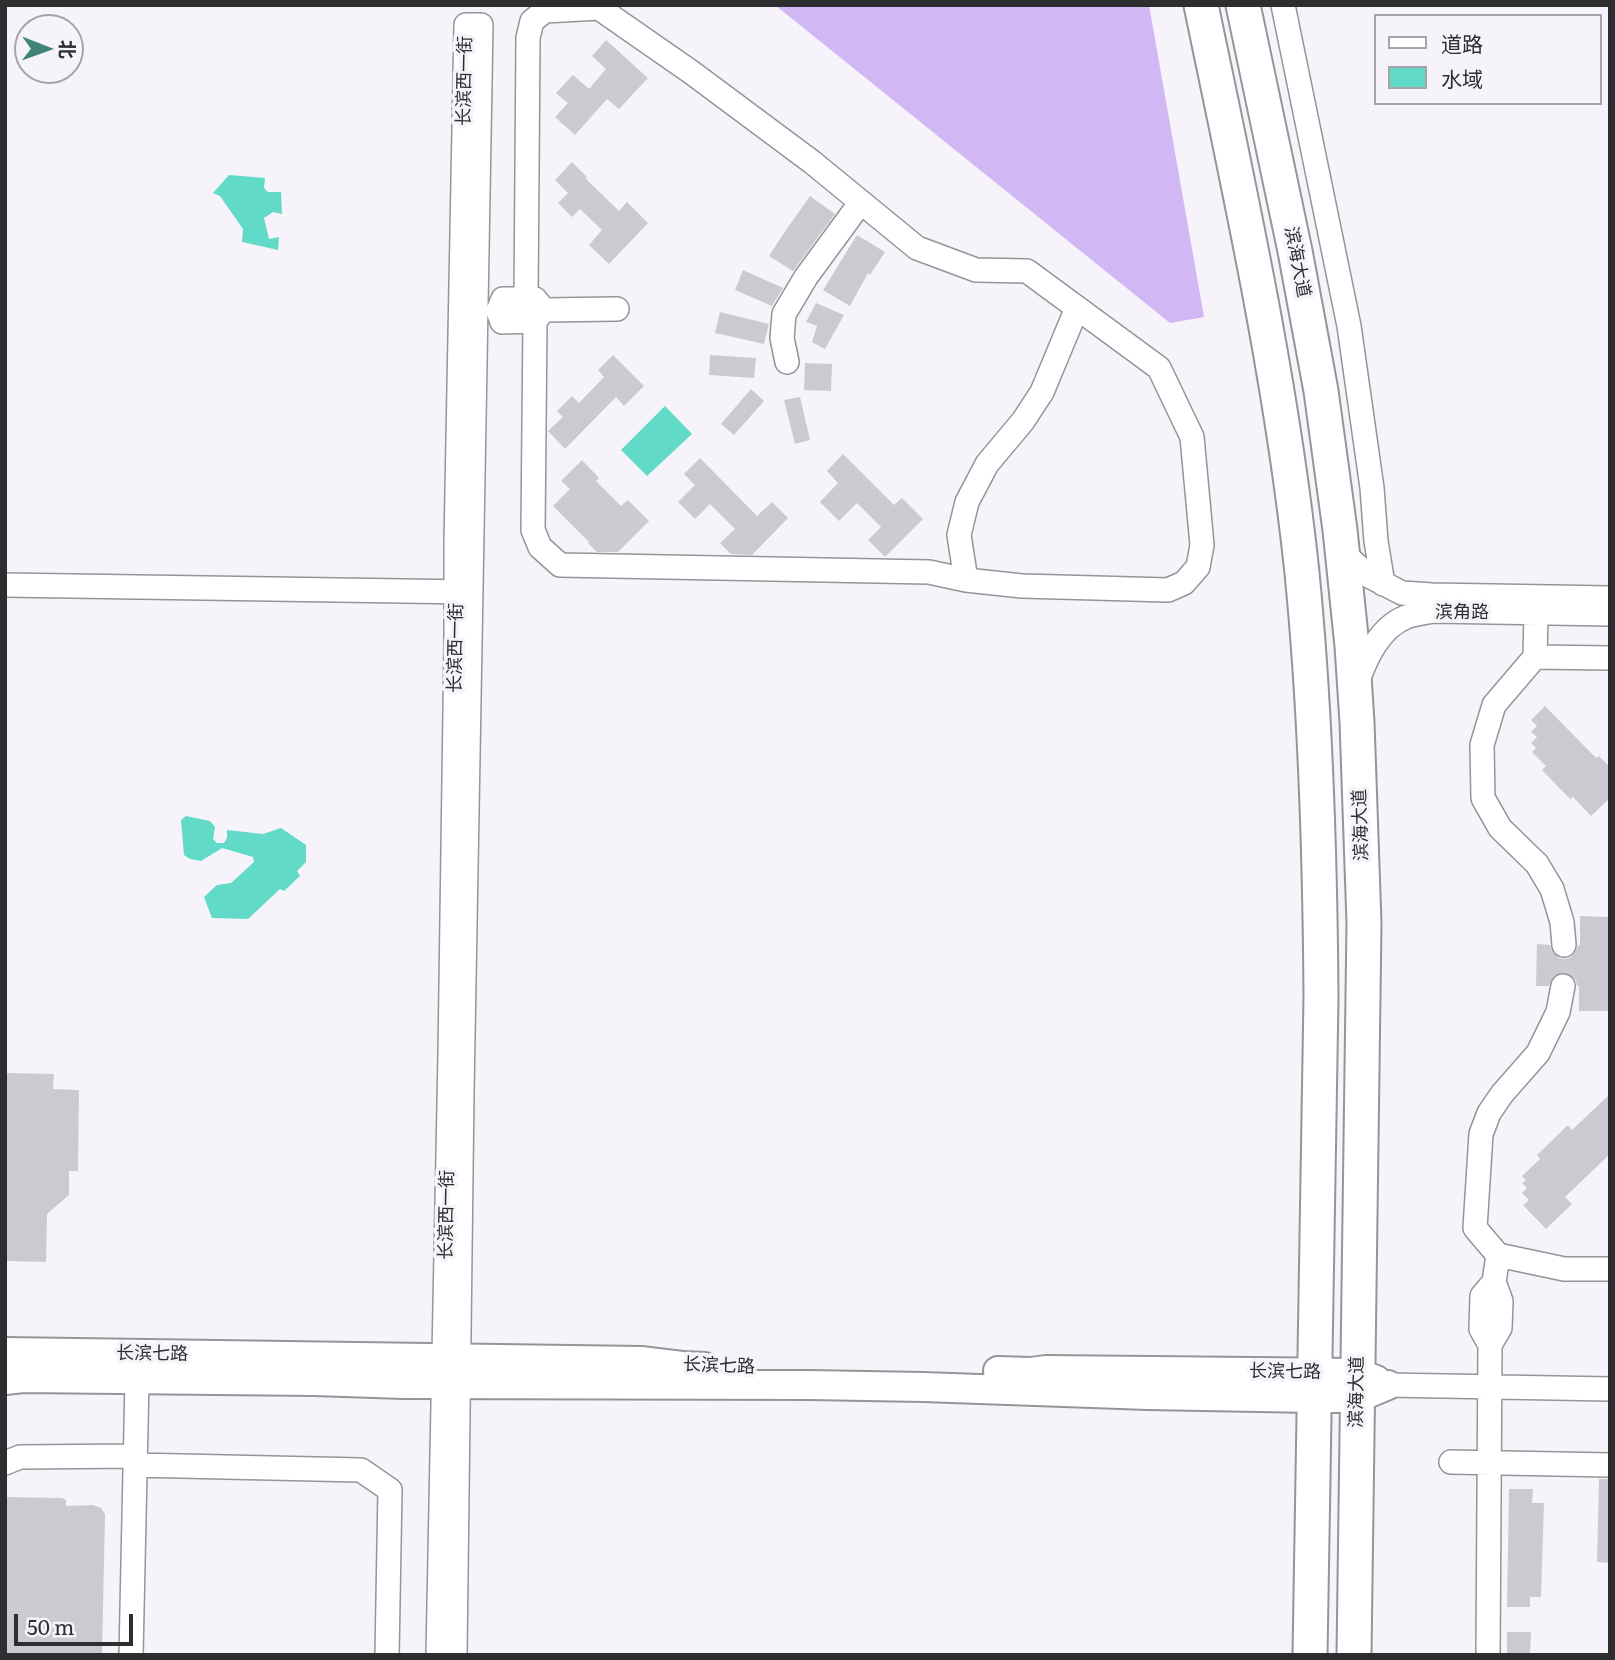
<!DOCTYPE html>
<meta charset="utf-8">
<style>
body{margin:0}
#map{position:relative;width:1615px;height:1660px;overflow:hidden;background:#f6f3fa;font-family:Literata,"Noto Sans SC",serif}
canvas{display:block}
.frame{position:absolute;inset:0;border:7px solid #2e2d30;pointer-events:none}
.legend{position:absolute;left:1374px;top:14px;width:228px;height:91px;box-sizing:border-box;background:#f6f3fa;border:2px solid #a6a4a9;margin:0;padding:9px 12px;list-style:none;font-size:21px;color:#2e2d30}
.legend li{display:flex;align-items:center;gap:14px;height:35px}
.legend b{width:35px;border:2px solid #a6a4a9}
.north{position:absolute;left:14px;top:14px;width:70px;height:70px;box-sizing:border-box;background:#f6f3fa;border:2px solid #a6a4a9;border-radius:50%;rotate:91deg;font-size:19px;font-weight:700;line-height:28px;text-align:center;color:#2e2d30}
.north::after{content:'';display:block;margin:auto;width:24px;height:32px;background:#3f8479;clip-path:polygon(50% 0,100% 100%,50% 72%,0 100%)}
.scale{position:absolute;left:14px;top:1614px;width:119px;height:32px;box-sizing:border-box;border:4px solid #2e2d30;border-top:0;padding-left:9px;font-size:21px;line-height:24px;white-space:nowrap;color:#2e2d30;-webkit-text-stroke:5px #f6f3fa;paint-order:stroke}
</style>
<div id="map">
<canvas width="1615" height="1660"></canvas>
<div class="frame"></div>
<ul class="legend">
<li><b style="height:9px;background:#fff"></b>道路</li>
<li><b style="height:19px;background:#61dac8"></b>水域</li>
</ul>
<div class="north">北</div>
<div class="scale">50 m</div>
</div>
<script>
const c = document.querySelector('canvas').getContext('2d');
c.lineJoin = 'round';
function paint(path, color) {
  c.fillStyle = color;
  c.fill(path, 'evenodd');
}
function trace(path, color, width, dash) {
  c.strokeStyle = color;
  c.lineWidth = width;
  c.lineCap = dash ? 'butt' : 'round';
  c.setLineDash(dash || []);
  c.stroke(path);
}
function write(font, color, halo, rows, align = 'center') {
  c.font = font + ' Literata,"Noto Sans SC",serif';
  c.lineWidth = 7;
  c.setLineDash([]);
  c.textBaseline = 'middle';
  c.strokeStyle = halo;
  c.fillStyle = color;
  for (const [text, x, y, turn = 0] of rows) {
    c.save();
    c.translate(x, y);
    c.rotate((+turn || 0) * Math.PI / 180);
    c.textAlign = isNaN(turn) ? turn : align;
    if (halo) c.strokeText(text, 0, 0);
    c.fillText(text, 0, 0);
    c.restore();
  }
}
paint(new Path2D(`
 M775 5H1149L1204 317 1170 323Z`), '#d1b7f4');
paint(new Path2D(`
 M229 175 265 178 264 188 268 192H281L282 214 273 212 264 218 269 239 279 237 278 250 242 242 243 229 220 196 213 193Z
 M665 406 692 434 647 476 621 450Z
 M186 816 210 821 215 827 213 839 217 843H224L227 838V830L263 834 281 828 306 845V862L297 871 300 876 284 891 280 889 248 919 212 918 204 897 217 885 231 883 254 862 253 857 222 848 201 861 190 859 184 855 181 820Z`), '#61dac8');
paint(new Path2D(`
 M606 40 648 78 619 109 607 99 575 135 555 117 568 103 556 93 573 75 589 89 606 69 592 56Z
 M572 162 587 177 586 179 619 211 627 202 648 223 609 264 589 245 602 230 580 209 572 217 558 203 568 193 555 180Z
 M810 196 835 214 793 271 769 256 786 230Z
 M857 235 885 252 870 275 868 273 850 306 823 290Z
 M743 270 783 288 772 306 735 290Z
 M816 303 844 315 825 349 812 342 817 326 806 322Z
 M720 312 769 324 764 344 715 333Z
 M613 355 644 386 624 406 616 397 565 449 548 431 563 417 557 411 572 396 579 403 604 377 598 370Z
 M710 355 756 358 754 378 709 375Z
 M805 363 832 364 831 391 804 390Z
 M751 389 764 401 734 435 721 424Z
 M800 397 810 440 795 444 784 400Z
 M843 454 894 505 902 498 923 519 885 557 868 540 881 527 857 503 839 521 820 502 838 483 827 471Z
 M700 458 757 516 772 502 788 518 752 555 731 554 720 543 735 529 710 504 695 519 678 502 695 485 684 474Z
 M582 460 599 478 596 481 621 506 628 500 649 521 618 552H597L588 543 589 542 553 506 570 489 561 481Z
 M1545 706 1596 758 1599 756 1610 767V798L1591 816 1572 796 1571 800 1542 770 1546 766 1532 752 1536 748 1531 743 1537 737 1531 732 1537 726 1531 720Z
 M1580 916 1610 917V1011H1579V986H1577L1576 981 1573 976 1566 972 1559 973 1553 976 1549 986H1536L1537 944 1550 945 1552 952 1559 958 1566 959 1571 957 1576 951 1578 945H1580Z
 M5 1073 54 1074 53 1089 79 1090 78 1171H69V1195L47 1214 46 1262 5 1261Z
 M1610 1094V1154L1565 1197 1572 1204 1546 1229 1523 1205 1529 1200 1522 1193 1527 1188 1522 1183 1526 1180 1522 1176 1540 1159 1537 1155 1568 1125 1572 1130Z
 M1599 1479H1610V1563L1597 1562Z
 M1509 1489H1533L1532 1503H1544L1541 1597H1530V1607H1507Z
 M5 1497 62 1498 66 1500V1506L93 1505 101 1508 105 1514 102 1655H5Z
 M1507 1632H1531L1530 1655H1507Z`), '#cccad0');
trace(new Path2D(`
 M1563 986 1564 945`), '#cecbd2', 23, [23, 11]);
const minor = new Path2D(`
 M1283 5 1349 326 1372 488 1376 541 1383 584
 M503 299H535L544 310 535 321 502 322 498 311Z
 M526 299 528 38 532 21 545 11 599 8 691 72 812 162 917 248 976 270 1027 271 1159 368 1192 437 1202 545 1198 567 1184 583 1168 590 1022 586 966 580 929 572 560 565 540 547 533 530 535 321
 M544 310 617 309
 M787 362 782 338 784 314 806 277 861 202
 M1342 552 1369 576 1402 593 1432 595 1610 598
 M966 580 959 535 967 502 987 464 1023 421 1042 392 1077 308
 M5 585 470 592
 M1535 657 1536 614
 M1357 683C1366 658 1379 628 1406 617 1414 614 1424 613 1433 611L1610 614
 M1564 945 1562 922 1552 889 1537 864 1500 828 1483 798 1482 745 1494 705 1535 657 1610 658
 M1563 986 1558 1012 1538 1053 1502 1094 1489 1113 1481 1134 1475 1228 1498 1255 1564 1269H1610
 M1494 1282 1482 1296 1481 1329 1490 1345 1500 1328 1501 1301 1494 1282 1498 1255
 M1388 1385 1610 1389
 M1451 1462 1610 1465
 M5 1463 20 1457 136 1456
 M135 1465 361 1470 390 1490 387 1655
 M131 1655 137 1380
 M438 1655 450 1054 456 643V543L466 25H481L462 1091 455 1655
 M1488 1655 1490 1345`);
const major = new Path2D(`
 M5 1352 641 1361 682 1366 705 1367
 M998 1371 1031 1372 1046 1370 1357 1373 1376 1380
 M5 1380 23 1378 314 1381 404 1384 809 1385 923 1387 1148 1395 1314 1398H1357L1388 1385`);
const highway = new Path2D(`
 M1201 5C1240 193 1282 382 1302 573 1316 714 1320 855 1321 997L1310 1655
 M1243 5 1295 251 1321 391 1340 530 1352 646 1357 722 1364 923 1354 1655`);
trace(minor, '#969399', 26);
trace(major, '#969399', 32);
trace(highway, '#969399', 37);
trace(minor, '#fff', 23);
trace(major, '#fff', 28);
trace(highway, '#fff', 33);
write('18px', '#2e2d30', '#f6f3fa', [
 ["长滨西一街",465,81,-89],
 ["滨海大道",1297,262,79],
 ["滨角路",1462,613],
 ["长滨西一街",456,648,-89],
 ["滨海大道",1361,825,-92],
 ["长滨西一街",447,1215,-89],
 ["长滨七路",152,1354,1],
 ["长滨七路",719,1366,2],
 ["长滨七路",1285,1372,1],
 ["滨海大道",1357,1392,-89]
]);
</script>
